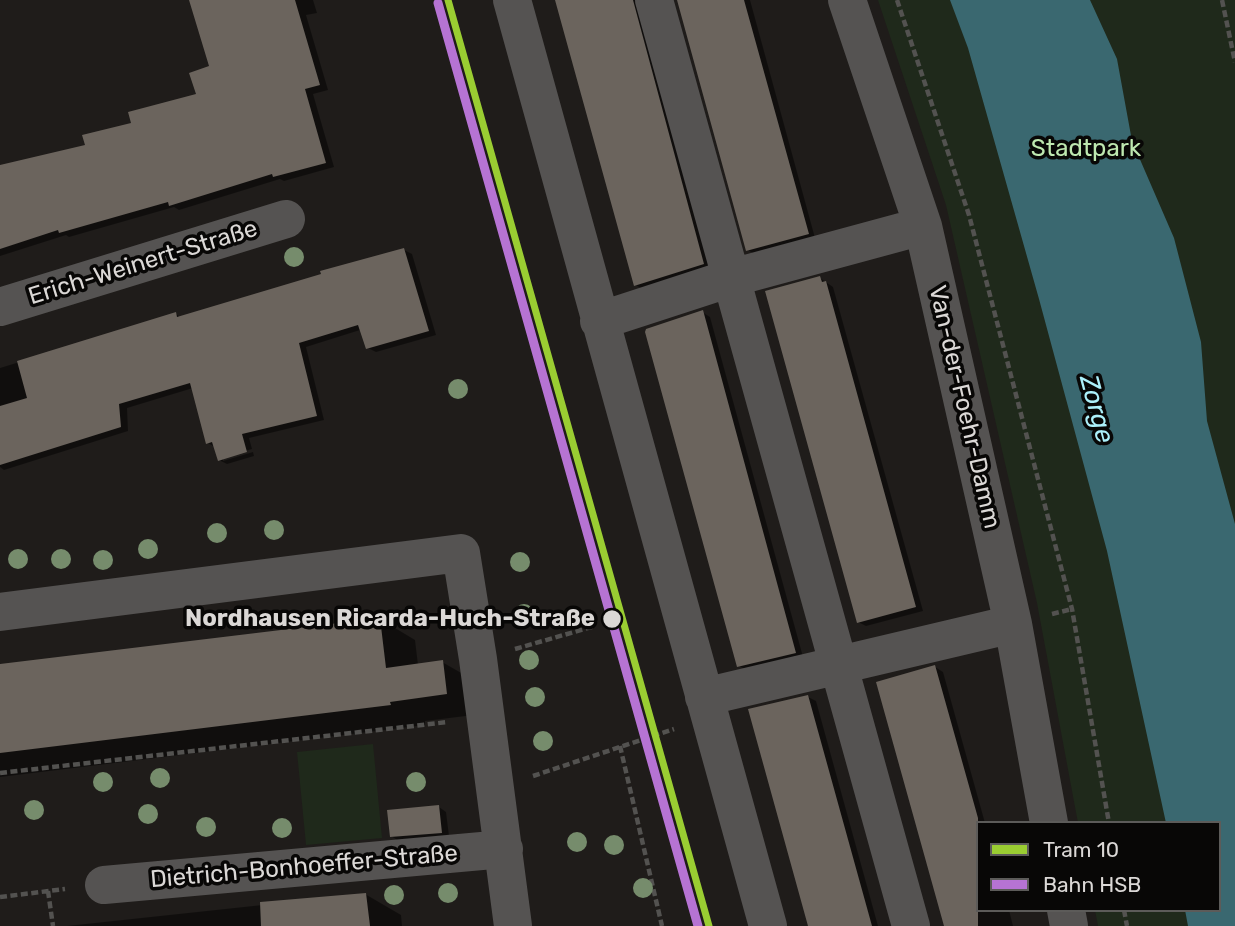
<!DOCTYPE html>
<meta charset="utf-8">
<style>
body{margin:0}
#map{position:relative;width:1235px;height:926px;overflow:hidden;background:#1f1c1a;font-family:Rubik,sans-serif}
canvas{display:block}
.legend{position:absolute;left:976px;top:821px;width:245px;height:91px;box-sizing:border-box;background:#080706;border:2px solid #5c5b59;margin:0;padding:9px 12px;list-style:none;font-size:21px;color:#dbd8d6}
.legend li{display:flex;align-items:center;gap:14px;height:35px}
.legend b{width:35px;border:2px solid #5c5b59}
</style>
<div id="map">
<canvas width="1235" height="926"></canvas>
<ul class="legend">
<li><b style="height:9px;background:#9acd32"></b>Tram 10</li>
<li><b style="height:9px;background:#b673d3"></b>Bahn HSB</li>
</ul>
</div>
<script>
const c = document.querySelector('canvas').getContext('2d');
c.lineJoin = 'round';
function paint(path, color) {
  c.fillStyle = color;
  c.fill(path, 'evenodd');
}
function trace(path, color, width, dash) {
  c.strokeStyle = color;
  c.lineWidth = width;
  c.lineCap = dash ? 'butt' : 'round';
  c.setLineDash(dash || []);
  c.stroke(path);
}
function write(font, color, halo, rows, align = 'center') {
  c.font = font + ' Rubik,sans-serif';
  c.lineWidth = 7;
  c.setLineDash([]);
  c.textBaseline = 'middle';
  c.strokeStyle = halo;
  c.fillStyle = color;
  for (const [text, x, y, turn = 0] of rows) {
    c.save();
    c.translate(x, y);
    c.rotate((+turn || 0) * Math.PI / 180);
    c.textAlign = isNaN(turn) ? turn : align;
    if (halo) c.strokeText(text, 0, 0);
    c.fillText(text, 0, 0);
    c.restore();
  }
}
paint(new Path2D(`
 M878 0H1235V926H1098L1095 910H1219V823H1078L1037 603 946 205Z
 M373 744 382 838 306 845 297 752Z`), '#1f291b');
paint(new Path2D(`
 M950 0H1090L1117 59 1132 141 1174 238 1201 342 1207 421 1235 524V926H1188L1185 910H1219V823H1166L1107 551 1039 299 968 48Z`), '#3a6870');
paint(new Path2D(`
 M191 0H313L317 13 306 15 328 90 313 94 334 167 284 181 280 179 179 210 174 207 69 237 66 235 0 256V167L87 146 198 95 212 68Z
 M557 0H640L711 268 644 290 636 285Z
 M679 0H750L815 238 756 255 748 250Z
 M404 250 412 254 436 335 376 352 368 348 360 330 306 347 324 420 249 438 252 449 223 457V461L253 452 254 456 227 464 219 460 215 447 208 443 193 388 127 408 128 431 4 470 0 467V368L176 314 181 318Z
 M820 278 833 287 923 611 866 626 858 622Z
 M702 312 710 317 803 657 747 670 739 666Z
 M380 619 415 640 418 665 442 662 477 682 482 714 425 721V725L0 777V666Z
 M935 667 943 672 985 823H978V910H1009L1013 926H945Z
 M808 697 816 701 878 926H810Z
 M439 807 446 812 449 836 399 841 391 836Z
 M365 894 401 915 402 926H67Z`), '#0007');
paint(new Path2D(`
 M189 0H295L320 85 305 89 326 163 273 177 272 174 169 206 168 202 59 233 58 230 0 249V165L85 145 82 135 131 123 128 112 196 94 189 73 209 66Z
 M555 0H633L704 264 634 286Z
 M677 0H744L809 234 746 251Z
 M404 248 429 331 366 349 358 325 299 343 317 416 242 434 247 452 218 461 212 442 206 444 190 383 119 404 121 427 0 465V406L27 398 17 361 176 312 177 317 321 274 320 271Z
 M820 276 822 282 826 281 916 607 857 623 765 291Z
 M703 310 796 653 737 667 645 332 646 329Z
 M380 618 386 668 443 660 447 694 390 702 391 705 0 753V664Z
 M935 665 978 818V926H944L876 682Z
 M808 695 872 926H808L748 709Z
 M439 805 442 833 390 837 387 810Z
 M366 893 370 926H261L260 902Z`), '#6b645d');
trace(new Path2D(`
 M897 0 969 215 1072 609 1109 823
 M1222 0 1235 62
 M1052 614 1072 609
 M515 649 595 626
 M620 746 662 926
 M0 773 448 722
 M533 776 674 729
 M48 891 53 926
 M0 897 65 889
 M1124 910 1127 926`), '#535250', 4.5, [7, 3.5]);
trace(new Path2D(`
 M512 0 768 926
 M654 0 911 926
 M847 0 923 226 1013 624 1049 823
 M0 307 286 219
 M599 321 731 278 923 226
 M0 612 461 553 478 659 513 926
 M704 697 1013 624
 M104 885 504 849
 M1066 910 1069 926`), '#555352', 38);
trace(new Path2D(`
 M438 3 698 926`), '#b673d3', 9);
trace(new Path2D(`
 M448 0 709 926`), '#9acd32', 7);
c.fillStyle = '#768c6c';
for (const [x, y] of [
 [294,257],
 [458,389],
 [274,530],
 [217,533],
 [148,549],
 [18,559],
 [61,559],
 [103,560],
 [520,562],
 [524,614],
 [529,660],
 [535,697],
 [543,741],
 [160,778],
 [103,782],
 [416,782],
 [34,810],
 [148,814],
 [206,827],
 [282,828],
 [577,842],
 [614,845],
 [643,888],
 [448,893],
 [394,895]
]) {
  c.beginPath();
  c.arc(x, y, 10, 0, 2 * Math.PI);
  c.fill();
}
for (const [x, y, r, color] of [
 [612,619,10,"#dbd8d6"]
]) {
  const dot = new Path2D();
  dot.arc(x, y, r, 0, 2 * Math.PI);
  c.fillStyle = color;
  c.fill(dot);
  trace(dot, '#080706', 2.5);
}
write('24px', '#bee8b0', '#080706', [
 ["Stadtpark",1086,149]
]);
write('24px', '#dbd8d6', '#080706', [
 ["Erich-Weinert-Straße",143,263,-17],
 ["Van-der-Foehr-Damm",964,407,77],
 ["Dietrich-Bonhoeffer-Straße",304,867,-5]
]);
write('bold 24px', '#dbd8d6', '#080706', [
 ["Nordhausen Ricarda-Huch-Straße",595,619]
], 'right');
write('italic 26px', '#acf0fa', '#080706', [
 ["Zorge",1096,409,75]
]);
</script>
